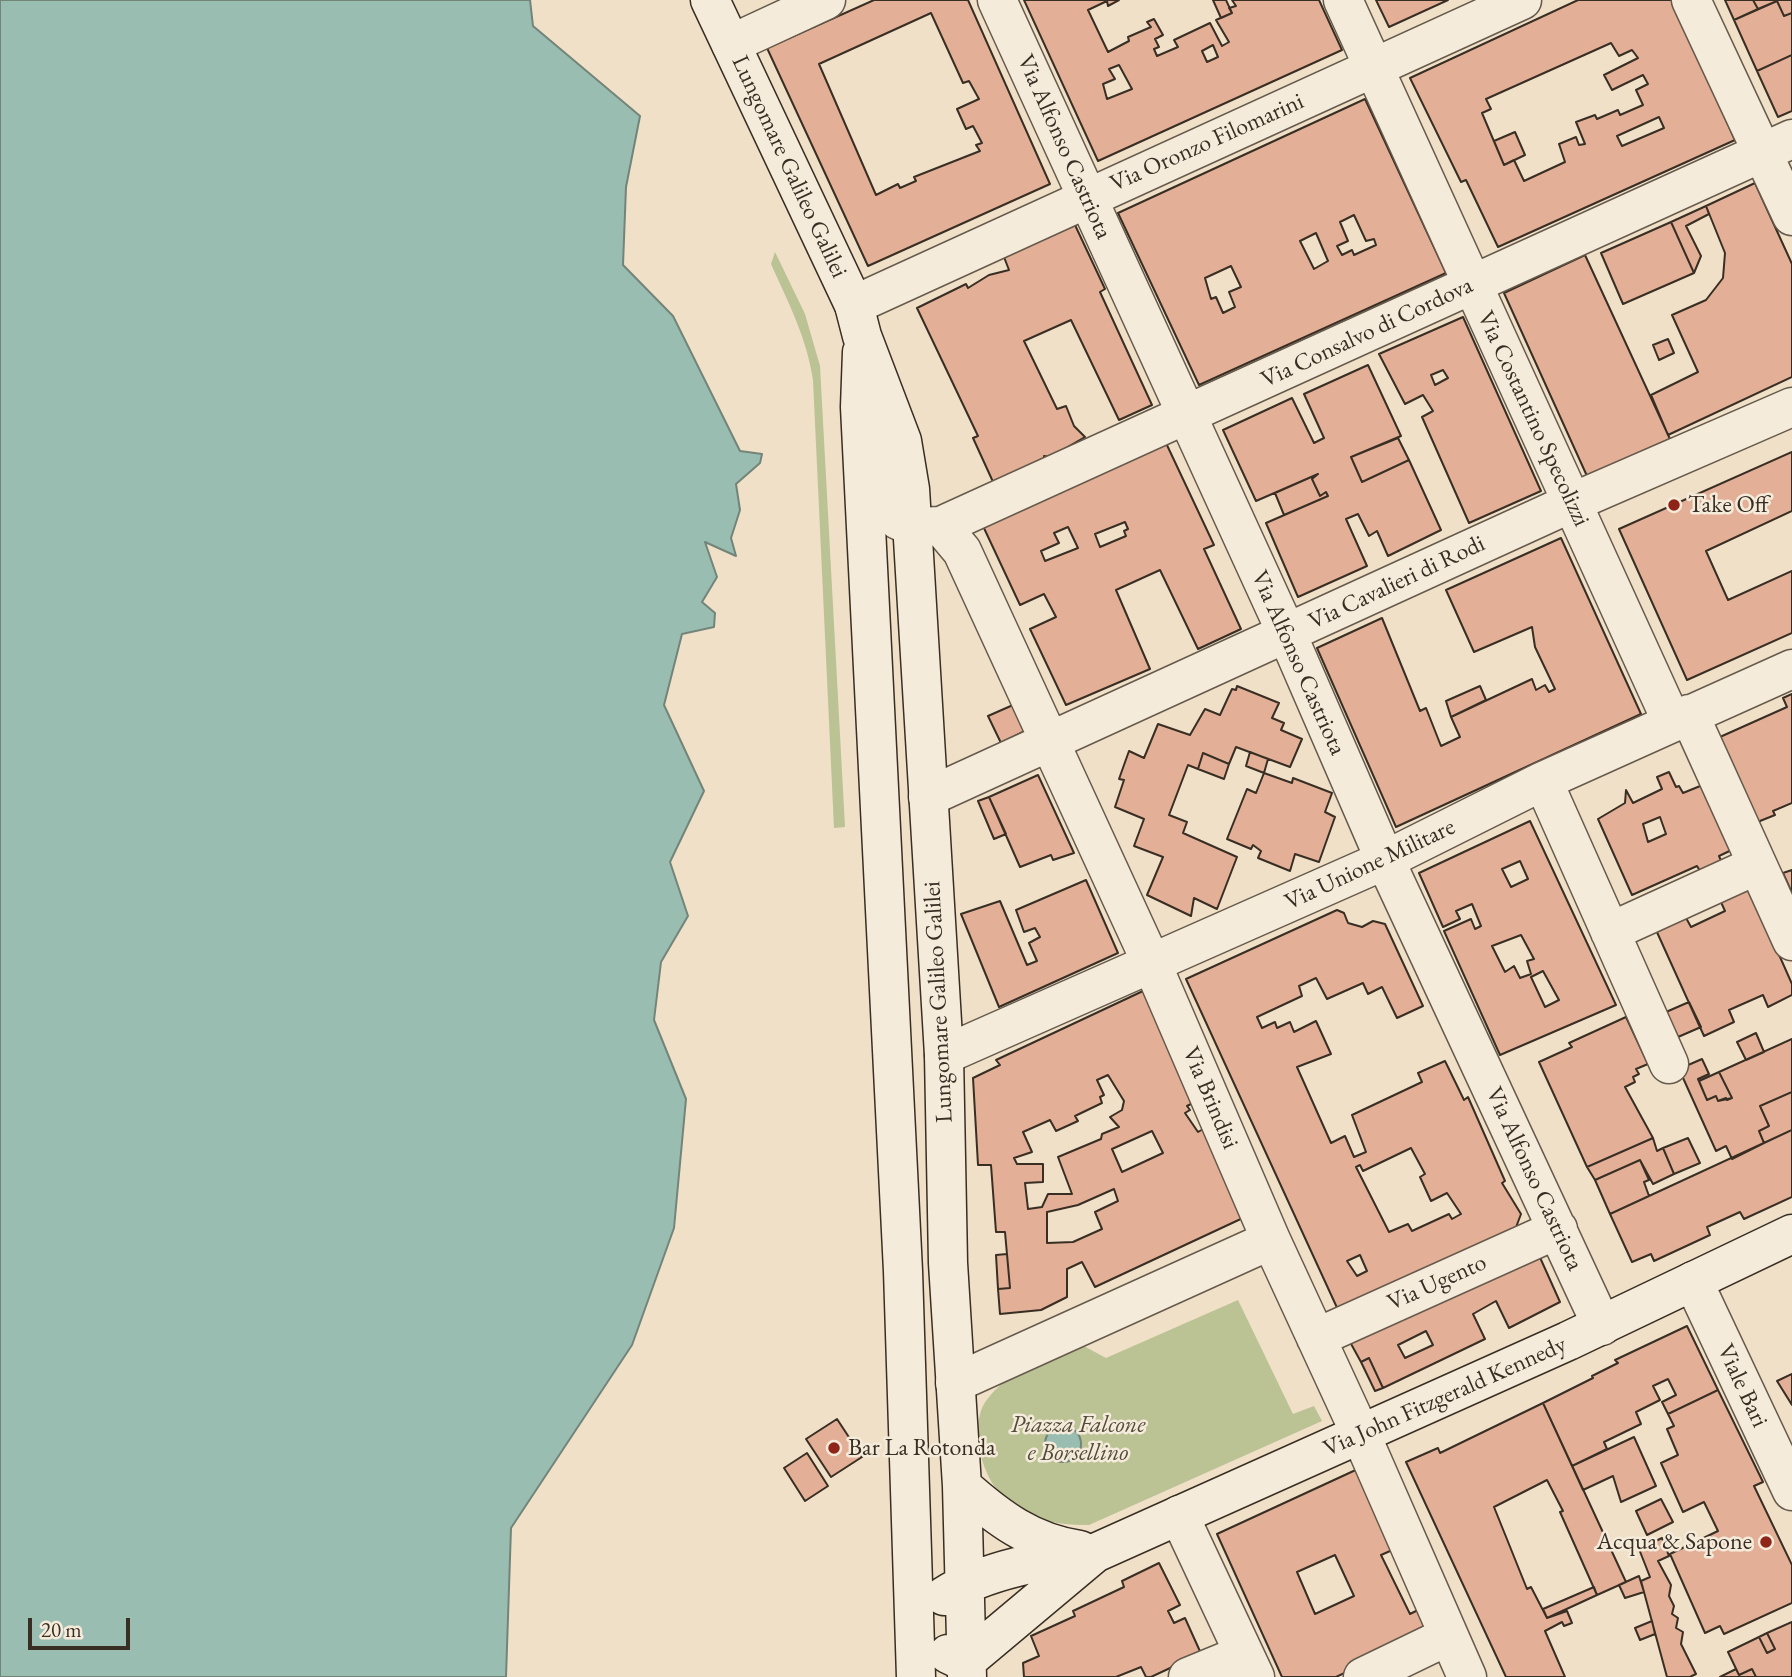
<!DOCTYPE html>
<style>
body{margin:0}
#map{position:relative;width:1792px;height:1677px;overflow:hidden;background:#efe0c7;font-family:"EB Garamond",serif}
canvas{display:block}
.scale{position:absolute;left:28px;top:1618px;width:102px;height:32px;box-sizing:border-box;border:4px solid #392e23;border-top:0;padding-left:9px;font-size:21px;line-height:24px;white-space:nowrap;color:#392e23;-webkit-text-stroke:5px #f5ebdb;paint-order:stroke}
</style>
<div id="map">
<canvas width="1792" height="1677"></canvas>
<div class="scale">20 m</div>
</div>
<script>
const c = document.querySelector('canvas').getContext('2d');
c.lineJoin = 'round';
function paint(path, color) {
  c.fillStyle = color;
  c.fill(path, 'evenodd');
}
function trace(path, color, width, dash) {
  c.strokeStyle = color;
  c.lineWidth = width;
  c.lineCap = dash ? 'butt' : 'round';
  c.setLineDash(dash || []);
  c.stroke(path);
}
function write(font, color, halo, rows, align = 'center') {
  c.font = font + ' "EB Garamond",serif';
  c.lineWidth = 5;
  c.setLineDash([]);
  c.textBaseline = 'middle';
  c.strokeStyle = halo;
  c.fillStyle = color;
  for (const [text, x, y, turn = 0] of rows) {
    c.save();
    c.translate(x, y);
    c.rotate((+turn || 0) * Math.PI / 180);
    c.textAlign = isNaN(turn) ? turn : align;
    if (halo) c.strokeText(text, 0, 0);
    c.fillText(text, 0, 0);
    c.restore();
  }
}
paint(new Path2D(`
 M775 252 805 314 820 366 845 827 834 828 813 380C807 338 788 302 771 264Z
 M1238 1300 1293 1414 1314 1406 1322 1421 1089 1525C1032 1526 991 1506 979 1448 977 1434 977 1413 986 1401 1008 1370 1047 1359 1080 1344L1106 1358Z`), '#bbc294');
const water = new Path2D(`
 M0 0H530L533 26 640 116 626 187 623 265 673 316 740 451 762 454 760 463 736 484 740 510 731 538 736 556 705 542 717 577 702 602 715 613 714 627 682 634 664 705 704 791 670 862 688 916 661 962 654 1020 686 1099 674 1228 632 1345 511 1528 506 1677H0Z
 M1045 1444a18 18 0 1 1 36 0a18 18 0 1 1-36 0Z`);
paint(water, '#9abdb2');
trace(water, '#738479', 2);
const building = new Path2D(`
 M874 0H968L1050 184 868 266 767 48ZM931 13 963 83 969 81 979 99 957 109 966 129 973 126 982 143 976 145 980 151 914 177 916 181 900 188 898 184 876 195 819 64Z
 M1024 0H1119L1108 6 1107 1 1088 10 1108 52 1129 41 1128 37 1151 27 1147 22 1154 19 1163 35 1155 39 1159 47 1154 49 1157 56 1178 47 1174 40 1210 23 1222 46 1229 42 1216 20 1232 13 1229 8 1236 6 1232 0H1319L1342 50 1098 161ZM1213 45 1218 57 1207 62 1202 51ZM1119 65 1132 89 1107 99 1103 84 1115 79 1109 69Z
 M1213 0H1226L1232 13 1221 18Z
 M1376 0H1448L1389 27Z
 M1578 0H1672L1735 140 1498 247 1466 180 1461 182 1410 78ZM1611 43 1619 56 1632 50 1638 58 1604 75 1612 90 1643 75 1648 84 1636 90 1643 105 1620 115 1618 110 1597 119 1595 115 1576 122 1585 144 1579 145 1576 137 1559 144 1565 162 1524 181 1514 160 1504 165 1482 113 1491 109 1486 99ZM1659 117 1664 128 1622 146 1617 136Z
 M1725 0H1753L1758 9 1734 20Z
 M1753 0H1792V13L1784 16 1777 1 1758 9Z
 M1777 1 1784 16 1792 13V55L1757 71 1734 20Z
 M1792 55V111L1778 117 1757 71Z
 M1365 99 1446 273 1199 385 1118 213ZM1354 215 1366 241 1374 239 1376 245 1354 255 1352 250 1342 255 1337 246 1348 241 1340 222ZM1316 233 1328 261 1314 269 1300 241ZM1231 266 1241 287 1229 292 1235 307 1223 313 1216 297 1211 299 1205 278Z
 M1515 132 1525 155 1504 165 1494 141Z
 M1755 183 1792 264V377L1668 435 1651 395 1698 372 1672 315 1706 300 1723 278 1725 253 1706 206Z
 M1706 206 1709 214 1686 226 1701 256 1694 273 1671 222Z
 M1671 222 1694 273 1623 304 1601 253Z
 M1075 225 1105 289 1100 292 1152 405 1119 420 1071 320 1024 341 1057 409 1066 406 1074 426 1085 437 1050 457 1044 456 1045 462 994 484 973 438 978 436 917 308 966 284 968 288 989 275 1009 270 1004 257Z
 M1585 255 1670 439 1587 476 1504 293Z
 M1463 317 1541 491 1469 523 1422 417 1433 411 1423 395 1405 404 1379 354ZM1443 370 1448 378 1435 385 1431 375Z
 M1668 339 1674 353 1659 360 1653 345Z
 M1368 365 1401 436 1351 457 1362 482 1409 460 1441 530 1388 556 1377 531 1369 536 1358 514 1346 519 1367 566 1298 597 1266 523 1328 496 1326 492 1320 496 1312 479 1318 474 1256 501 1223 430 1292 398 1314 443 1324 438 1304 394Z
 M1398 438 1409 460 1362 482 1351 457Z
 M1166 443 1214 545 1204 549 1241 629 1198 649 1160 570 1116 590 1150 669 1066 705 1030 629 1056 617 1044 594 1020 605 983 526ZM1125 522 1128 529 1124 531 1126 536 1100 547 1095 534ZM1068 527 1078 548 1045 561 1041 551 1059 543 1054 533Z
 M1792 452V511L1706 551 1728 600 1792 571V633L1687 680 1619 529Z
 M1318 474 1312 479 1320 496 1326 492 1328 496 1284 515 1275 493Z
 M1561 538 1641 714 1396 827 1317 648 1382 618 1420 711 1426 708 1441 746 1460 737 1451 717 1532 679 1536 690 1545 685 1549 692 1555 689 1535 647 1532 627 1474 652 1446 590Z
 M1237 686 1279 703 1272 718 1284 723 1281 730 1302 739 1290 767 1236 747 1229 764 1203 753 1198 769 1188 765 1169 815 1187 822 1183 833 1237 857 1217 909 1194 898 1191 916 1147 895 1163 857 1134 846 1144 819 1115 807 1124 780 1119 779 1129 751 1144 758 1158 724 1190 735 1205 709 1220 715 1232 689 1236 690Z
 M1480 686 1486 700 1451 717 1446 701Z
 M1792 694V803L1773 811 1775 815 1750 825 1711 741 1787 707 1783 698Z
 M1013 705 1025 731 1001 743 988 716Z
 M1250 752 1268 759 1264 773 1246 766Z
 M1203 753 1229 764 1224 779 1198 769Z
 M1669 772 1676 787 1679 786 1683 793 1710 782 1738 847 1719 856 1724 868 1703 876 1697 866 1632 895 1598 819 1625 803 1626 790 1633 803 1662 789 1657 777ZM1660 817 1666 834 1648 842 1643 824Z
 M1264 773 1292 783 1293 778 1332 793 1325 812 1335 817 1319 862 1295 854 1290 871 1258 858 1261 851 1253 845 1251 849 1227 839 1247 789 1256 793Z
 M1038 775 1074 853 1053 860 1051 855 1020 867 989 797Z
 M989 797 1006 834 994 839 978 801Z
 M1530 821 1616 1005 1500 1055 1444 931 1471 919 1475 929 1481 926 1472 904 1456 911 1460 919 1443 927 1419 873ZM1520 861 1528 879 1511 887 1502 869ZM1521 935 1534 959 1527 961 1531 974 1520 978 1514 966 1505 972 1492 946ZM1543 971 1559 1000 1545 1007 1531 977Z
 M1792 870V893L1783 873Z
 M1086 880 1118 953 999 1007 961 914 1000 901 1027 965 1037 961 1029 943 1040 937 1035 928 1024 932 1016 910Z
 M1749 887 1792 984V995L1768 1007 1763 995 1729 1010 1734 1022 1704 1036 1656 930 1685 916 1691 927 1725 911 1720 900Z
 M1337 910 1344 913 1348 923 1362 927 1373 921 1385 924 1423 1006 1397 1018 1382 987 1368 994 1363 983 1327 999 1316 978 1299 986 1302 996 1257 1017 1262 1028 1275 1022 1277 1028 1290 1022 1294 1032 1316 1021 1331 1054 1297 1067 1331 1143 1345 1136 1354 1157 1366 1152 1352 1115 1422 1082 1418 1073 1445 1061 1464 1100 1468 1097 1505 1181 1502 1183 1521 1214 1515 1230 1339 1312 1186 979ZM1411 1148 1425 1174 1420 1177 1431 1201 1447 1193 1461 1214 1452 1219 1449 1214 1412 1231 1408 1224 1389 1232 1356 1167 1360 1165 1363 1171ZM1360 1255 1367 1271 1357 1276 1347 1261Z
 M1143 991 1195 1102 1187 1106 1190 1110 1185 1113 1198 1132 1205 1128 1245 1217 1095 1287 1082 1262 1067 1269V1297L1041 1310 1000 1314 998 1289 1010 1288 1005 1232H996L991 1165H978L973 1078 1000 1065 996 1060ZM1108 1075 1124 1101 1122 1110 1110 1117 1119 1127 1102 1134 1101 1139 1058 1157 1072 1194H1048L1042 1207 1028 1209 1025 1183 1043 1182V1164H1017L1014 1158 1032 1152 1023 1132 1050 1120 1056 1131 1078 1121 1075 1116 1102 1103 1100 1097 1104 1095 1097 1080ZM1152 1131 1163 1153 1122 1172 1112 1149ZM1114 1189 1118 1201 1095 1212 1102 1229 1073 1242 1047 1243V1212L1078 1205Z
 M1689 1002 1701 1027 1678 1037 1666 1012Z
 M1626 1017 1648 1064 1636 1069 1639 1074 1633 1077 1635 1082 1625 1087 1653 1138 1587 1167 1539 1062 1572 1047 1569 1043Z
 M1756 1033 1764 1052 1746 1060 1737 1042Z
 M1792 1039V1092L1760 1106 1769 1126 1759 1131 1764 1143 1732 1159 1726 1146 1716 1151 1679 1069 1702 1059 1709 1074 1698 1079 1707 1100 1716 1096 1718 1101 1726 1098 1727 1100 1732 1098 1719 1072Z
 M1719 1072 1732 1098 1718 1101 1716 1096 1707 1100 1699 1081Z
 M1792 1092V1130L1764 1143 1759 1131 1769 1126 1760 1106Z
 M1792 1130V1197L1744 1219 1740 1212 1707 1227 1710 1235 1654 1261 1651 1254 1632 1262 1610 1214Z
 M1653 1138 1657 1151 1663 1148 1674 1174 1653 1184 1640 1160 1595 1180 1587 1167Z
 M1688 1138 1700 1163 1674 1174 1663 1148Z
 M1640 1160 1649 1180 1644 1182 1649 1196 1610 1214 1595 1180Z
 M1538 1253 1560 1302 1509 1328 1496 1301 1473 1314 1485 1339 1383 1388 1369 1358 1361 1362 1350 1342ZM1426 1331 1433 1345 1405 1358 1398 1345Z
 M1007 1254 1010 1288 998 1289 996 1255Z
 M1687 1326 1718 1390 1668 1414 1662 1402 1676 1395 1668 1379 1653 1386 1660 1400 1636 1412 1641 1424 1604 1442 1607 1449 1572 1466 1543 1403 1593 1378 1592 1376 1618 1363 1615 1360Z
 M1369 1358 1383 1388 1375 1391 1361 1362Z
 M1792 1374V1405L1777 1381Z
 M1718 1390 1763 1482 1754 1486 1792 1565V1603L1724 1634 1720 1626 1705 1633 1670 1554 1718 1531 1704 1502 1683 1512 1661 1463 1678 1455 1667 1429 1674 1426 1668 1414Z
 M1543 1403 1626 1582 1597 1595 1560 1512 1563 1511 1547 1480 1494 1507 1527 1589 1531 1587 1547 1618 1567 1611 1572 1623 1564 1626 1562 1622 1545 1631 1565 1677H1506L1406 1462 1438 1448 1440 1453Z
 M837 1419 862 1457 831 1477 806 1439Z
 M1634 1437 1656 1486 1621 1502 1613 1476 1583 1490 1572 1466Z
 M807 1453 828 1486 805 1501 784 1468Z
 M1360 1468 1397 1548 1381 1555 1410 1614 1422 1608 1432 1632 1336 1677H1282L1217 1534ZM1335 1555 1354 1596 1315 1614 1297 1572Z
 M1661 1499 1673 1522 1647 1535 1636 1511Z
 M1662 1538 1669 1556 1658 1561 1671 1585 1669 1596 1674 1606 1672 1614 1678 1618 1676 1628 1683 1632 1681 1644 1696 1674 1690 1677H1667L1641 1581 1650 1577 1639 1549Z
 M1159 1563 1180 1605 1168 1611 1174 1623 1185 1618 1203 1658 1183 1662 1151 1677H1146L1141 1667 1116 1677H1024L1023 1663 1039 1656 1031 1636 1075 1616 1073 1611 1124 1587 1122 1581Z
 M1639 1576 1644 1592 1625 1598 1619 1585Z
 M1594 1587 1597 1595 1547 1618 1543 1609Z
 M1652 1621 1655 1634 1640 1640 1635 1628Z
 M1792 1622V1677H1756L1752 1669 1739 1675 1728 1652 1759 1637 1767 1653 1775 1649 1767 1633Z
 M1767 1633 1775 1649 1767 1653 1759 1637Z
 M1736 1669 1739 1675 1752 1669 1756 1677H1720Z`);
paint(building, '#e3b097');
trace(building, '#392e23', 2);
const street = new Path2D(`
 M997 0 1287 634 1385 860 1602 1326
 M1343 0 1672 722
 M1691 0 1792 216
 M731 44 826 0
 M854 305 1522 0
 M877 431C890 460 884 492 898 520L913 527 941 526 1792 139
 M941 526 962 551 1152 964 1271 1240 1361 1435 1467 1677
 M1689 714 1792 941
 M1543 781 1669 1064
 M928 797 1571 503 1792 407
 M1610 932 1757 865
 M944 1055 1385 860 1543 781 1792 669
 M1693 1281 1792 1491
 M1316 1338 1558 1229
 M955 1383 1271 1240
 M1179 1515 1255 1677
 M1188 1677 1244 1654
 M1363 1677 1448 1636`);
const secondary = new Path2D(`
 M710 0 854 305 862 336 902 441 910 489 944 1055 948 1263 962 1486 967 1677
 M862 352 860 407 903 1271 916 1677
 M962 1486C998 1518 1031 1543 1080 1550
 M944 1596C987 1569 1045 1560 1095 1553
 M948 1654 965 1662 1095 1553 1568 1341 1792 1234`);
trace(street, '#665a4c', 41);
trace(secondary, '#392e23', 41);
trace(street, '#f5ebdb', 38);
trace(secondary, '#f5ebdb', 38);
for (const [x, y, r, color] of [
 [1674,505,7,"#8f2418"],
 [834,1448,7,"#8f2418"],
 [1766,1542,7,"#8f2418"]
]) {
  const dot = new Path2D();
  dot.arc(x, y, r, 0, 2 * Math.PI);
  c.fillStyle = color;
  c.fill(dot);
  trace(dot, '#f5ebdb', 2.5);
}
write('24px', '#392e23', '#f5ebdb', [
 ["Via Oronzo Filomarini",1207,143,-24],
 ["Via Alfonso Castriota",1064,147,66],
 ["Lungomare Galileo Galilei",789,167,65],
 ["Via Consalvo di Cordova",1367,333,-25],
 ["Via Costantino Specolizzi",1533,419,65],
 ["Via Cavalieri di Rodi",1397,583,-25],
 ["Via Alfonso Castriota",1298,663,66],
 ["Via Unione Militare",1370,865,-25],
 ["Lungomare Galileo Galilei",939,1002,-93],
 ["Via Brindisi",1210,1098,67],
 ["Via Alfonso Castriota",1534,1179,65],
 ["Via Ugento",1437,1283,-24],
 ["Viale Bari",1742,1386,65],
 ["Via John Fitzgerald Kennedy",1445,1397,-24]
]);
write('24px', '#392e23', '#f5ebdb', [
 ["Take Off",1688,505],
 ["Bar La Rotonda",848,1448],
 ["Acqua & Sapone",1752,1542,"right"]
], 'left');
write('italic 24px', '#534c3a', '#f5ebdb', [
 ["Piazza Falcone",1078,1425],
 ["e Borsellino",1078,1453]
]);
</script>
